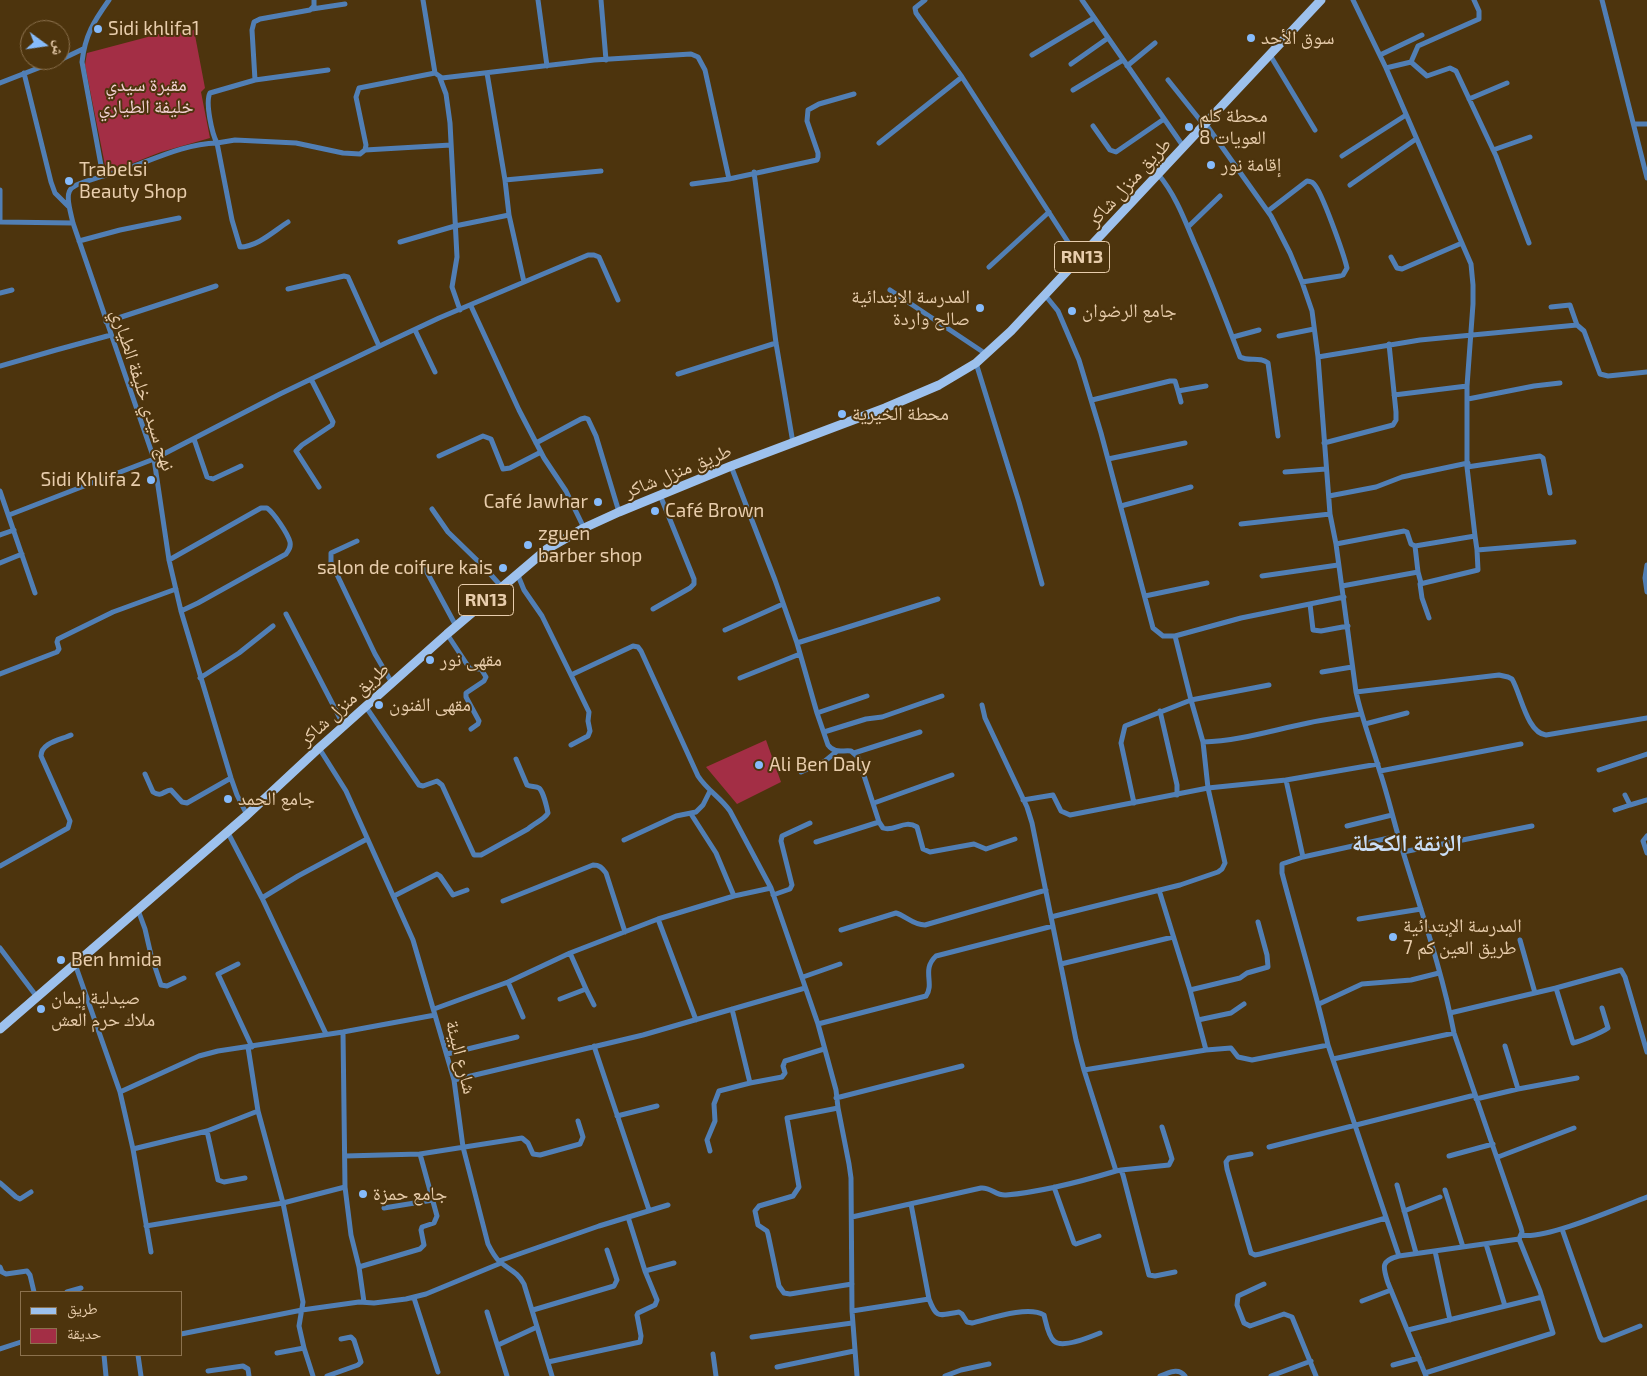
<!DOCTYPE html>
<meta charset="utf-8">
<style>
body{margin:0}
#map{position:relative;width:1647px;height:1376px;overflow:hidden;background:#4d340d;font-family:"Exo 2","Noto Naskh Arabic",sans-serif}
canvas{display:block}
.legend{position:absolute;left:20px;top:1291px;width:162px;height:65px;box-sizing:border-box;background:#4d340d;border:1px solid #8b714d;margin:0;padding:6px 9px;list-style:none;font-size:15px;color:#e8cdac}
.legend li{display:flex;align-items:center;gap:10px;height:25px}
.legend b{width:25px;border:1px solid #8b714d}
.north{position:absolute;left:20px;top:20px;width:50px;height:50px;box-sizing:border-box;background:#4d340d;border:1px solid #8b714d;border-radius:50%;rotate:104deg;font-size:14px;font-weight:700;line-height:20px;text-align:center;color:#e8cdac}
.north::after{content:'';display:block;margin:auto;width:18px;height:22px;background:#86bbfb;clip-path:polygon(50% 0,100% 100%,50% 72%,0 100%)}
</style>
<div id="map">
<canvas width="1647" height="1376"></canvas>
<ul class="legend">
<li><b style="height:6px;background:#9dc1ed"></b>طريق</li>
<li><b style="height:14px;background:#a32e45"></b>حديقة</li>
</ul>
<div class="north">ش</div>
</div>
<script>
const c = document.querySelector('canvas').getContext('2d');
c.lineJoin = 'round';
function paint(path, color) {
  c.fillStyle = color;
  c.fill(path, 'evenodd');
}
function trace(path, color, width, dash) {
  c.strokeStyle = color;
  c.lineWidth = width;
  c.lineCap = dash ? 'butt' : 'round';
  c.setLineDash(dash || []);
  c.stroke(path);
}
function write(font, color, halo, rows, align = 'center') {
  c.font = font + ' "Exo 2","Noto Naskh Arabic",sans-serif';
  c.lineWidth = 4;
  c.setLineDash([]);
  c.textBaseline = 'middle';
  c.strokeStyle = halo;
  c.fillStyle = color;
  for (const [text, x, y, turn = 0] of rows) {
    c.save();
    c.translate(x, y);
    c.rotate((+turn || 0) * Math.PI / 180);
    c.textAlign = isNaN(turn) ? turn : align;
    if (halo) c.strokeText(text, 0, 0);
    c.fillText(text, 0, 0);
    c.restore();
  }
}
paint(new Path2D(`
 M194 30 205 88 201 92 210 138 161 152 110 172 106 170 85 65 87 53 159 34 161 36Z
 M766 740 781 782 737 804 706 767Z`), '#a32e45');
trace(new Path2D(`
 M109 0C94 21 85 35 82 62L103 176C67 188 63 183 73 223L154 459 169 560 181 611 231 778 237 795 247 815
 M423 0 435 73 442 78 594 60 691 54 698 57 705 70 729 179
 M538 0 547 66
 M601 0 606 60
 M925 0 915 8 916 13 962 77 1068 242 1081 258
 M1082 0 1183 146
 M1602 0 1647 178
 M312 9 345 4
 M1032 55 1094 18
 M1270 55 1315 130
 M1380 55 1422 35
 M60 60 83 49
 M1411 62 1418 46 1479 19V11L1474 0
 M1071 64 1108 38
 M1127 66 1155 43
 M1386 68 1411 62 1427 76 1450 68 1456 71 1496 156 1529 243
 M328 70 255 80 210 93C205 102 212 134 217 143L235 140 296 143 343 153 360 154 365 150 366 145 356 97 359 88 435 73
 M24 73 51 182 55 193 68 206
 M487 73 505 180 509 215 524 282
 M440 78 446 94 450 123 457 257 452 287 460 310
 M255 80 252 30 254 22 260 19 310 10 314 6V0
 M1168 80 1204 125
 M0 83 59 60
 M1073 90 1123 60
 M1469 99 1507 83
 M1205 123 1271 216 1290 253 1302 282 1312 311 1318 357 1330 514 1336 544 1356 692C1362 719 1372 745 1380 772 1387 793 1392 814 1398 835 1417 900 1441 965 1454 1033L1521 1228 1522 1232 1519 1239 1399 1256C1380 1261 1383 1267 1388 1283L1426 1376
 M1634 124H1647
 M1093 126 1110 150 1116 152 1164 119
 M879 143 962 77
 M365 150 451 145
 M1493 150 1530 137
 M1342 156 1406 115
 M754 172 776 343 793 443
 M1158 174C1175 194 1184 218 1194 242 1211 280 1225 318 1240 357 1249 362 1260 356 1268 363L1278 436
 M103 176C141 167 177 144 217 143L232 220 240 247C257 247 274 231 288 222
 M505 180 601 171
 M692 184 729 179 817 160 818 157V153L807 121 808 110 819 104 854 94
 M1350 185 1416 139
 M0 190V222
 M1268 211 1307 181C1311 182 1312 181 1314 184 1322 192 1344 255 1347 268L1343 275 1340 276 1302 282
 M0 222 73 223
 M1188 227 1220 196
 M79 241 120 230 179 218
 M400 242 455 226 509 215
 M1391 257 1397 268 1402 269 1462 243
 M989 267 1049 212
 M288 289 344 276 348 277 379 346
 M890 290 986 354
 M0 293 12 290
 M1045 295 1058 311 1079 360 1101 433 1153 628 1163 636H1175L1241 618 1344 597
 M471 306 519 410 544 458 566 491 584 528
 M1551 307 1570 305 1577 325
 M106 322 216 286
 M415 330 435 372
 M1279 336 1314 329
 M1233 337 1259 330
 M1318 357 1420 340 1577 325 1584 331 1600 374 1608 376 1647 372
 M976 363 1019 502 1042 584
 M0 366 56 350 111 335
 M678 374 776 343
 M311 379 333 422 332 425 302 445 296 451 319 487
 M1178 391 1181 402
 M1394 395 1467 386
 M1468 399 1534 386 1560 383
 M1092 400 1170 381H1175L1178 391 1206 386
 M194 439 207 477 213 479 241 466
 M536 443 581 419 585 418 588 419 596 436 619 512
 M1324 443 1393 425 1396 420V412L1389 344
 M439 456 483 436 491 439 503 469 510 468 541 452
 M1108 459 1185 443
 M731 466 775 580 797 643 817 713 828 745C835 754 842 750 851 751L858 757 879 822 883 828C895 832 904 819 917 827L923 849 930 852 974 844 986 849 1015 839
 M1467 467 1540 456 1543 458 1550 493
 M1285 472 1326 469
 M0 491 35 593
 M1329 496 1376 487 1402 477 1468 463
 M1121 506 1191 487
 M432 509 448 532 483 566 501 586
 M9 515 154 459 280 394 388 342 439 318 588 255H594L599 257 618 300
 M1241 524 1330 514
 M0 535 14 530
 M1475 536 1477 550 1574 542
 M357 541 331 553V562L375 654 392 683
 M1336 544 1404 531 1407 532 1411 544 1415 546 1475 536 1467 467V386L1473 304V285L1471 264 1386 68 1353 0
 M1415 546 1418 572
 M169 560 261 508H267C274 513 288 534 290 542 291 547 289 550 286 554L198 603 181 611
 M0 563 22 554
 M422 563 456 626
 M1647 565 1645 578 1647 592
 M517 573 524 590 542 616 571 675 633 646 638 647 641 651 698 776C707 790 721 798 730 811L771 888 818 1024 836 1090 838 1108 849 1164 851 1178 852 1311 857 1376
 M1262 576 1338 565
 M1342 586 1418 572 1421 583
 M1145 596 1207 583
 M1310 604 1313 630 1321 631 1348 626
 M653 609 690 588 694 584V579L660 495
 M286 614 344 726
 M1429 618 1422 598 1420 584 1478 570 1477 550
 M725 630 783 604
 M447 634 470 669H481L486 677 484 681 466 693V697L479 721 478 724 471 729
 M797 643 938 599
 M1322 672 1352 667
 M0 674 57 652 59 649 57 642 58 639 113 612 176 589
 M200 678 239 653 273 626
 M740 678 800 654
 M1356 692 1499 675 1508 677 1512 679C1521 694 1527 733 1546 735L1647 718
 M982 705 985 718 1027 807 1032 823 1076 1040 1084 1070
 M366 707 419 785 423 786 437 781 442 785 474 855H481L528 829C534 823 544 820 548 813 547 808 543 791 539 788 536 786 531 787 527 785L516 759
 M1160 711 1177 785V795
 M817 713 867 696
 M1365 724 1407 713
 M824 732 866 719 882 717 942 696
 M1203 742C1239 741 1273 730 1308 723 1326 719 1344 717 1361 714
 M571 745 588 736 590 731 588 721 589 712 571 675
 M319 748 346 791 413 940 454 1080 463 1147 488 1244C491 1250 494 1256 499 1261 508 1269 518 1272 524 1284L552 1376
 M854 753 920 732
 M1599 770 1647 754
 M1380 771 1521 744
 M801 772 825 761 836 752
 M145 774 153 792C162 798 164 790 171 790L182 802 187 803 231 778
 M1286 780 1303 857
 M1625 795 1630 805 1647 800
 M1023 800 1053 795 1061 811 1070 815 1208 788 1286 780 1378 764
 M874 803 952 775
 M1134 803 1121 743 1125 726 1191 700 1175 636
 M1615 810 1630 805
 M691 814 716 853 734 896
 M1347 826 1392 815
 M227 831 262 898 326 1034
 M1647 836 1643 841 1647 853
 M624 840 676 816 696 812 703 805 710 791
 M816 842 879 822
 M1403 852 1532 826
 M0 866 68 828 70 821 41 756C41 743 60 740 71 735
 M1159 890 1190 990 1206 1050
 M773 895 790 889 792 885 781 841 782 836 810 823
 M394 896 437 874 440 876 453 895 467 890
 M262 898 298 876 367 839
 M503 901 593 865C600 865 602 868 606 873L625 932
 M138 910 145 929 151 955 161 985 167 986 184 978
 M1051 917 1180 885 1218 872 1222 869 1225 863 1208 788 1203 742 1191 700 1269 685
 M658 919 696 1020
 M1359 919 1421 909
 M841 930 896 913C906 916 913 925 925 925L1046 890
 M1520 940 1535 993
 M0 948 37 997
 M75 964 120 1092 133 1149 151 1252
 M238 964 218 974 252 1047
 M1061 964 1173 937
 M803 977 840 964
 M508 982 523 1017
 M1556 988 1573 1043C1581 1041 1601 1033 1608 1028L1602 1008
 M586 989 594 1005
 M1190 990 1240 978 1247 973 1268 967 1267 955 1258 922
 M560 999 586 989 570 953
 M1319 1004 1362 984 1411 980 1439 973
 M434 1009 508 982 570 953 658 919 734 896 771 888
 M1450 1013 1556 988 1621 970 1625 977 1647 1052
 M1198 1020 1231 1013 1244 1004
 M818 1024 926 996C935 983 921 970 936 956L1053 926
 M343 1032 345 1187 351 1235 359 1267 364 1302
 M1328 1045C1315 987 1297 931 1282 873V864L1303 857 1398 836
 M594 1046 649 1210
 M1505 1046 1518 1089
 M248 1047 258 1111 283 1203 345 1187
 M447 1054 517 1037
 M1333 1059 1454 1033
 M454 1080 643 1035 805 988
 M750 1083 782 1077 785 1073 783 1066 785 1061 824 1049
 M120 1092 199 1056 218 1051 343 1032 435 1015
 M836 1098 962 1066
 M1476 1099 1518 1089 1577 1078
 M838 1108 787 1118 799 1187 793 1196 759 1206 755 1211 758 1225 767 1231 768 1234 779 1286 784 1293 790 1294 852 1284
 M617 1116 657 1106
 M207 1131 218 1180 224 1182 245 1178
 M1269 1147 1475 1095
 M133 1149 207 1131 258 1111
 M710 1151 707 1140 715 1121 714 1104 719 1091 750 1083 732 1009
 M1251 1154 1229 1158 1226 1162 1227 1169 1251 1253 1255 1255 1260 1254 1386 1218
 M345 1156 420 1154 522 1138 528 1143 533 1154 540 1155 580 1144 583 1137 578 1121
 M1449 1156 1493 1144
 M1498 1157 1574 1128
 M1121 1170 1169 1165 1172 1159 1162 1127
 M1116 1171 1121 1170 1123 1175 1149 1275 1155 1276 1175 1272
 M0 1183 16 1197 20 1199 31 1192
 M1397 1185 1416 1253
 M1054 1187 1074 1243 1076 1244 1099 1236
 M1445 1190 1463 1247
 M911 1204 929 1299
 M384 1208 433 1200
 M1404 1211 1440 1197
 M852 1217 981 1188C991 1187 996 1196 1006 1195 1041 1192 1083 1181 1116 1171L1084 1070 1206 1050 1231 1048 1238 1057 1252 1060 1328 1045 1399 1256
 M146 1226 283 1203 303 1302 299 1326 304 1348 313 1376
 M1562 1229 1600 1337 1602 1340H1605L1640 1326
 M1521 1235C1546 1240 1620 1207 1647 1197
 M1486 1244 1505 1306
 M1435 1251 1450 1320
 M499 1261 599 1226 668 1205
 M0 1267 2 1272 6 1274 27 1271 30 1275 34 1292
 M359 1267 420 1249 424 1245 421 1230 422 1227 434 1223 437 1216 420 1154
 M645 1271 674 1263
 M1264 1284 1238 1296 1237 1305 1244 1323 1250 1326 1284 1314 1292 1317 1316 1376
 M67 1292 81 1288
 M414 1298 438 1372
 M1362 1301 1391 1290
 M533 1310 614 1286 617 1280 607 1250
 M852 1311 929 1299C937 1320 939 1315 959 1312L962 1314 967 1322 972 1323C989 1319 1028 1305 1044 1315 1046 1322 1048 1336 1054 1341 1062 1349 1090 1337 1100 1333
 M487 1312 507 1376
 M1408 1330 1542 1297
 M181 1334 302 1310 359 1302 374 1303 406 1299 426 1294 501 1263
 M752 1337 852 1323
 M498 1345 537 1327
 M0 1349 21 1342
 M277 1353 304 1348
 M713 1354 716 1376
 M104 1355 106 1376
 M138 1355 141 1376
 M548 1362 640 1342 641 1336 637 1315 638 1313 655 1305 657 1300 645 1271 628 1217
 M1393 1365 1419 1358
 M777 1367 854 1351
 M208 1371 243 1366 248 1369 249 1376
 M1425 1373 1553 1333 1540 1291 1519 1239
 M327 1376 358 1365 361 1362 354 1340 351 1337 341 1339
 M945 1376 961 1370 989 1364
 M1160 1376C1169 1373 1178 1367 1185 1376
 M1271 1376 1311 1361`), '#517fb5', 5);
trace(new Path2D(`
 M0 1029 247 815 319 748 447 634 547 549 584 528 619 512 731 466 885 408 939 385 976 363 1011 331 1321 0`), '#9dc1ed', 9);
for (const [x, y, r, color] of [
 [98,29,5,"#86bbfb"],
 [1251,38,5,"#86bbfb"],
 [1189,127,5,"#86bbfb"],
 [1211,165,5,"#86bbfb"],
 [69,181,5,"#86bbfb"],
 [980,308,5,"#86bbfb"],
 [1072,311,5,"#86bbfb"],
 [842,414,5,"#86bbfb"],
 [151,480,5,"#86bbfb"],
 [598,502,5,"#86bbfb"],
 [655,511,5,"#86bbfb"],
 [528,545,5,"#86bbfb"],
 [503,568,5,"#86bbfb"],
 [430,660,5,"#86bbfb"],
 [379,705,5,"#86bbfb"],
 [759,765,5,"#86bbfb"],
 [228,799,5,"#86bbfb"],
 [1393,937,5,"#86bbfb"],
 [61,960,5,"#86bbfb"],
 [41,1009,5,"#86bbfb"],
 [363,1194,5,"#86bbfb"]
]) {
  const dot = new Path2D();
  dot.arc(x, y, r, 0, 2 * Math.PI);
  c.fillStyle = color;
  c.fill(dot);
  trace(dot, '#4d340d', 2);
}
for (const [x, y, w] of [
 [1082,257,55],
 [486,600,55]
]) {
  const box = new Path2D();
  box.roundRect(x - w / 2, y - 15.5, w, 31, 4);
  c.fillStyle = '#4d340d';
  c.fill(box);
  trace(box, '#e8cdac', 1);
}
write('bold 18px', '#e8cdac', null, [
 ["RN13",1082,257],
 ["RN13",486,600]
]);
write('19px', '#e8cdac', '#4d340d', [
 ["Sidi khlifa1",108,29],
 ["سوق الأحد",1261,38],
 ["محطة كلم",1199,116],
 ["8 العويات",1199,138],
 ["إقامة نور",1221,165],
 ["Trabelsi",79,170],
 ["Beauty Shop",79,192],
 ["المدرسة الابتدائية",970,297,"right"],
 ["صالح واردة",970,319,"right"],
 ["جامع الرضوان",1082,311],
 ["محطة الخيرية",852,414],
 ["Sidi Khlifa 2",141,480,"right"],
 ["Café Jawhar",588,502,"right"],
 ["Café Brown",665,511],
 ["zguen",538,534],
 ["barber shop",538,556],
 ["salon de coifure kais",493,568,"right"],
 ["مقهى نور",440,660],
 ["مقهى الفنون",389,705],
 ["Ali Ben Daly",769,765],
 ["جامع الحمد",238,799],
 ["المدرسة الإبتدائية",1403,926],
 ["طريق العين كم 7",1403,948],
 ["Ben hmida",71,960],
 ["صيدلية إيمان",51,998],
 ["ملاك حرم العش",51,1020],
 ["جامع حمزة",373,1194]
], 'left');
write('19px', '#f3d2d4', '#4d340d', [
 ["مقبرة سيدي",146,85],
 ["خليفة الطياري",146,107]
]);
write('19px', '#e8cdac', '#4d340d', [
 ["طريق منزل شاكر",1129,182,-47],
 ["نهج سيدي خليفة الطياري",143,390,72],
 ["طريق منزل شاكر",678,471,-22],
 ["طريق منزل شاكر",344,704,-42],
 ["شارع البيئة",461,1057,76]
]);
write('bold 24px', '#cadef7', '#4d340d', [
 ["الزنقة الكحلة",1407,843]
]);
</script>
